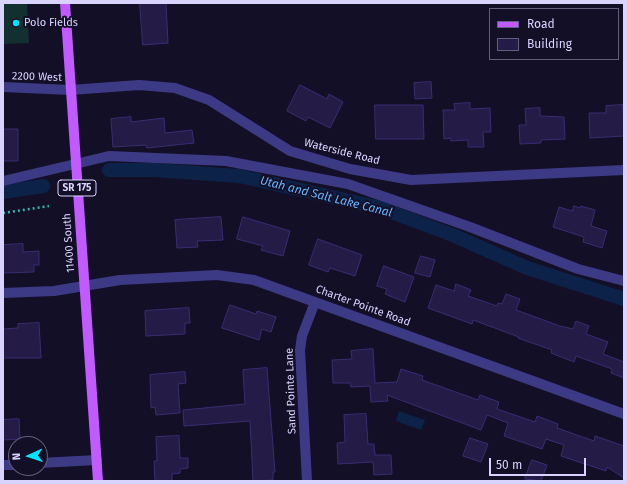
<!DOCTYPE html>
<style>
body{margin:0}
#map{position:relative;width:627px;height:484px;overflow:hidden;background:#130f26;font-family:"Fira Sans",sans-serif}
canvas{display:block}
.frame{position:absolute;inset:0;border:4px solid #d9d4ff;pointer-events:none}
.legend{position:absolute;left:489px;top:8px;width:130px;height:52px;box-sizing:border-box;background:#130f26;border:1px solid #625e7d;margin:0;padding:5px 7px;list-style:none;font-size:12px;color:#d9d4ff}
.legend li{display:flex;align-items:center;gap:8px;height:20px}
.legend b{width:20px;border:1px solid #625e7d}
.north{position:absolute;left:8px;top:436px;width:40px;height:40px;box-sizing:border-box;background:#130f26;border:1px solid #625e7d;border-radius:50%;rotate:267deg;font-size:11px;font-weight:700;line-height:16px;text-align:center;color:#d9d4ff}
.north::after{content:'';display:block;margin:auto;width:14px;height:18px;background:#00e5ff;clip-path:polygon(50% 0,100% 100%,50% 72%,0 100%)}
.scale{position:absolute;left:489px;top:458px;width:97px;height:18px;box-sizing:border-box;border:2px solid #d9d4ff;border-top:0;padding-left:5px;font-size:12px;line-height:14px;white-space:nowrap;color:#d9d4ff;-webkit-text-stroke:3px #130f26;paint-order:stroke}
</style>
<div id="map">
<canvas width="627" height="484"></canvas>
<div class="frame"></div>
<ul class="legend">
<li><b style="height:5px;background:#c25bff"></b>Road</li>
<li><b style="height:11px;background:#241b47"></b>Building</li>
</ul>
<div class="north">N</div>
<div class="scale">50 m</div>
</div>
<script>
const c = document.querySelector('canvas').getContext('2d');
c.lineJoin = 'round';
function paint(path, color) {
  c.fillStyle = color;
  c.fill(path, 'evenodd');
}
function trace(path, color, width, dash) {
  c.strokeStyle = color;
  c.lineWidth = width;
  c.lineCap = dash ? 'butt' : 'round';
  c.setLineDash(dash || []);
  c.stroke(path);
}
function write(font, color, halo, rows, align = 'center') {
  c.font = font + ' "Fira Sans",sans-serif';
  c.lineWidth = 4;
  c.setLineDash([]);
  c.textBaseline = 'middle';
  c.strokeStyle = halo;
  c.fillStyle = color;
  for (const [text, x, y, turn = 0] of rows) {
    c.save();
    c.translate(x, y);
    c.rotate((+turn || 0) * Math.PI / 180);
    c.textAlign = isNaN(turn) ? turn : align;
    if (halo) c.strokeText(text, 0, 0);
    c.fillText(text, 0, 0);
    c.restore();
  }
}
paint(new Path2D(`
 M3 3H27L29 43 3 44Z`), '#12302f');
paint(new Path2D(`
 M399 411 425 420 421 430 396 421Z`), '#0c2248');
trace(new Path2D(`
 M109 170H154L239 176 381 208 455 236 527 268 624 299
 M3 192 43 186`), '#0c2248', 14);
const building = new Path2D(`
 M140 3H166L168 43 143 45Z
 M431 82 432 98 415 99 414 83Z
 M300 85 327 99 329 94 343 102 330 128 308 117 306 121 287 111Z
 M470 103V109L490 108 491 132H483L484 147H468V140L451 141V138L444 139 443 110H455L454 104Z
 M375 105H423L424 139H376Z
 M623 105 624 136 590 138 589 113H606V106Z
 M540 108V116L564 117 565 139 541 140V143L520 144 519 125H526L525 109Z
 M131 117V122L164 118 165 133 192 130 194 143 147 148 146 145 113 147 111 119Z
 M3 129H18V161H3Z
 M574 206 580 208 581 206 595 210 591 226 607 231 602 248 583 242 584 237 553 227 559 207 572 211Z
 M221 217 223 240 197 241 198 247 177 248 175 220Z
 M243 217 290 231 283 256 261 250 263 246 237 239Z
 M318 239 362 255 355 276 330 268 328 272 309 265Z
 M23 244V252L39 251V265H34V272L3 273V245Z
 M421 256 435 260 430 277 415 273Z
 M384 266 414 277 405 302 385 294 387 289 377 286Z
 M456 284 471 290 468 296 497 306 498 303 502 304 506 294 520 299 516 310 560 326 573 329 576 321 589 326 586 334 608 342 603 354 624 362V378L611 373 612 369 576 356 574 362 551 353 552 350 518 338 519 337 473 320 472 324 428 308 436 285 454 291Z
 M230 305 256 314 257 311 276 317 271 332 262 329 259 340 222 328Z
 M189 308 190 323H185V334L146 336 145 311Z
 M39 323 41 358H3V329L18 328V324Z
 M373 349 375 383 397 382 401 369 423 376 422 380 478 400 480 395 499 402 497 409 535 422 537 416 558 424 557 428 594 441 595 436 624 446V478L607 467 606 471 561 456 564 445 546 439 542 449 504 436 508 423 487 415 481 430 387 395 388 401 371 402 370 386 351 387 350 383H333L332 360 352 359 351 351Z
 M267 368 275 472H273V480L253 481 250 421 184 426 183 410 245 404 243 370Z
 M185 372 186 383 178 384 180 413 156 415 155 407 151 408 150 375Z
 M366 414 368 444H374L375 455H391L392 474 374 475 373 462 338 464 337 443 345 442 344 415Z
 M19 419 20 439 3 440V420Z
 M179 436 180 458H188V468L180 469V473L172 474V481H155L154 461H157L156 437Z
 M470 438 488 444 481 462 463 456Z
 M532 460 547 465 541 481 525 479Z`);
paint(building, '#241b47');
trace(building, '#3b2d73', 1);
trace(new Path2D(`
 M3 213 49 206`), '#2fb8b0', 2.5, [2, 3]);
trace(new Path2D(`
 M3 87 70 90 139 85 175 88 209 100 290 151 350 169 411 180 624 170
 M3 181 109 156 226 161 348 184 470 227 578 269 624 281
 M3 293 54 291 120 280 217 275 254 280 624 414
 M40 463 97 460
 M3 465H16
 M307 481 300 350 302 336 315 302`), '#3d3a85', 10);
trace(new Path2D(`
 M65 3 98 481`), '#c25bff', 10);
for (const [x, y, r, color] of [
 [16,23,4,"#00e5ff"]
]) {
  const dot = new Path2D();
  dot.arc(x, y, r, 0, 2 * Math.PI);
  c.fillStyle = color;
  c.fill(dot);
  trace(dot, '#130f26', 1.5);
}
for (const [x, y, w] of [
 [77,188,38]
]) {
  const box = new Path2D();
  box.roundRect(x - w / 2, y - 8, w, 16, 3);
  c.fillStyle = '#130f26';
  c.fill(box);
  trace(box, '#d9d4ff', 1);
}
write('bold 10px', '#d9d4ff', null, [
 ["SR 175",77,188]
]);
write('11px', '#d9d4ff', '#130f26', [
 ["Polo Fields",24,23]
], 'left');
write('11px', '#d9d4ff', '#130f26', [
 ["2200 West",37,77,2],
 ["Waterside Road",342,152,14],
 ["11400 South",69,243,-94],
 ["Charter Pointe Road",363,306,20],
 ["Sand Pointe Lane",291,391,-92]
]);
write('italic 12px', '#62b6ff', '#130f26', [
 ["Utah and Salt Lake Canal",326,197,14]
]);
</script>
